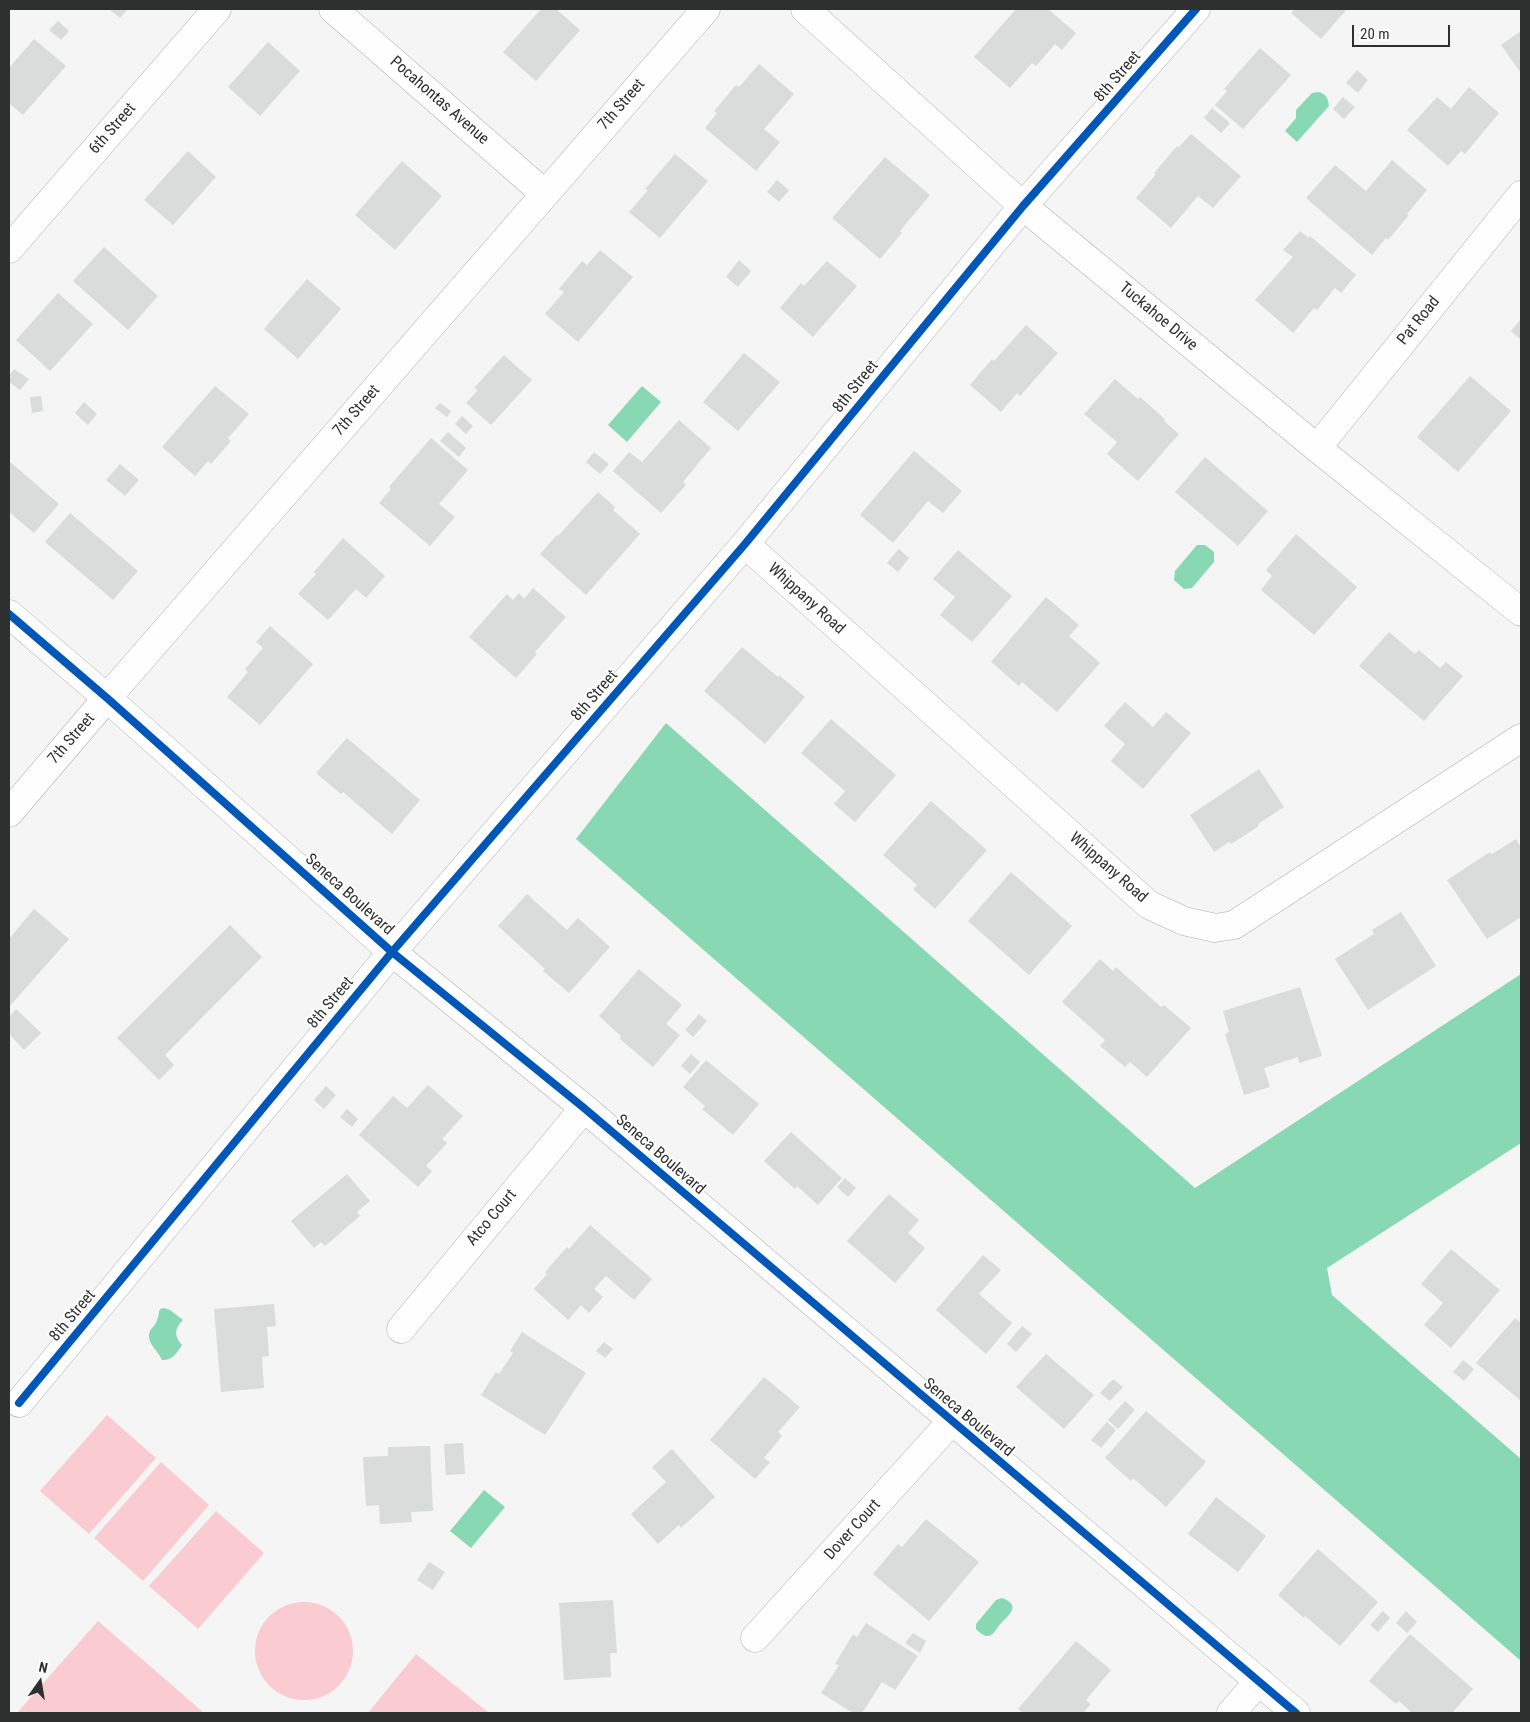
<!DOCTYPE html>
<style>
body{margin:0}
#map{position:relative;width:1530px;height:1722px;overflow:hidden;background:#f4f5f4;font-family:"Roboto Condensed",sans-serif}
canvas{display:block}
.frame{position:absolute;inset:0;border:10px solid #2e2f2f;pointer-events:none}
.north{position:absolute;left:15px;top:1657px;width:50px;height:50px;-webkit-text-stroke:4px #fff;paint-order:stroke;rotate:13deg;font-size:14px;font-weight:700;line-height:20px;text-align:center;color:#2e2f2f}
.north::after{content:'';display:block;margin:auto;width:18px;height:22px;background:#2e2f2f;clip-path:polygon(50% 0,100% 100%,50% 72%,0 100%)}
.scale{position:absolute;left:1352px;top:25px;width:98px;height:22px;box-sizing:border-box;border:2px solid #2e2f2f;border-top:0;padding-left:6px;font-size:15px;line-height:18px;white-space:nowrap;color:#2e2f2f;-webkit-text-stroke:4px #fff;paint-order:stroke}
</style>
<div id="map">
<canvas width="1530" height="1722"></canvas>
<div class="frame"></div>
<div class="north">N</div>
<div class="scale">20 m</div>
</div>
<script>
const c = document.querySelector('canvas').getContext('2d');
c.lineJoin = 'round';
function paint(path, color) {
  c.fillStyle = color;
  c.fill(path, 'evenodd');
}
function trace(path, color, width, dash) {
  c.strokeStyle = color;
  c.lineWidth = width;
  c.lineCap = dash ? 'butt' : 'round';
  c.setLineDash(dash || []);
  c.stroke(path);
}
function write(font, color, halo, rows, align = 'center') {
  c.font = font + ' "Roboto Condensed",sans-serif';
  c.lineWidth = 4;
  c.setLineDash([]);
  c.textBaseline = 'middle';
  c.strokeStyle = halo;
  c.fillStyle = color;
  for (const [text, x, y, turn = 0] of rows) {
    c.save();
    c.translate(x, y);
    c.rotate((+turn || 0) * Math.PI / 180);
    c.textAlign = isNaN(turn) ? turn : align;
    if (halo) c.strokeText(text, 0, 0);
    c.fillText(text, 0, 0);
    c.restore();
  }
}
paint(new Path2D(`
 M107 1415 156 1458 89 1534 40 1491Z
 M161 1462 209 1505 143 1581 94 1538Z
 M216 1511 264 1553 198 1629 149 1586Z
 M255 1651a49 49 0 1 1 98 0a49 49 0 1 1-98 0Z
 M98 1621 204 1713H17Z
 M416 1654 489 1713H368Z`), '#facbd0');
paint(new Path2D(`
 M1319 92C1326 94 1328 98 1329 106L1297 142 1285 131 1296 118V110L1312 93Z
 M642 386 661 402 627 442 608 425Z
 M1197 545H1205L1214 552V562L1192 588 1184 589 1174 580 1175 571Z
 M666 723 1195 1188 1521 974V1143L1327 1268 1332 1295 1521 1459V1661L576 839Z
 M164 1308 170 1310 183 1320C174 1329 174 1336 182 1345 177 1353 172 1361 162 1360 158 1350 145 1342 150 1331 152 1327 156 1325 157 1320 159 1316 158 1313 160 1309Z
 M484 1490 505 1507 471 1548 450 1531Z
 M1002 1598C1025 1606 1004 1618 998 1627 995 1631 992 1637 986 1636 982 1635 978 1631 976 1629V1624L996 1600Z`), '#88d8b3');
paint(new Path2D(`
 M109 9H128L120 18Z
 M541 9H556L580 30 536 81 503 52Z
 M1016 9H1048L1076 33 1062 50 1055 44 1036 66 1032 63 1010 88 974 57Z
 M1295 9H1347L1321 39 1291 13Z
 M58 21 69 31 61 40 49 30Z
 M1521 31V73L1501 45Z
 M34 39 66 66 23 115 9 103V68Z
 M268 42 300 71 260 116 228 87Z
 M1260 48 1291 75 1243 129 1215 105 1227 91 1224 89Z
 M759 64 794 94 764 129 780 142 756 171 705 128 717 113 714 111 736 85 739 87Z
 M1357 70 1368 80 1358 93 1346 83Z
 M1469 87 1499 113 1465 154 1461 151 1448 166 1407 130 1437 97 1451 109Z
 M1343 97 1355 107 1344 119 1333 109Z
 M1212 108 1230 123 1221 133 1204 118Z
 M1191 134 1241 176 1213 208 1198 196 1171 228 1136 198 1156 174 1154 173 1177 146 1179 147Z
 M188 151 216 177 173 225 144 200Z
 M675 154 708 181 660 238 629 212 648 190 645 189Z
 M885 157 930 195 900 231 902 233 880 259 832 218Z
 M1392 160 1427 190 1407 214 1409 215 1388 240 1386 238 1372 255 1306 198 1335 165 1366 191Z
 M402 161 442 196 395 250 355 215Z
 M777 180 789 190 779 202 767 192Z
 M1300 231 1309 238 1310 236 1356 275 1341 293 1335 288 1317 310 1314 308 1293 333 1255 300 1293 257 1283 250Z
 M104 247 158 296 128 330 73 281Z
 M600 250 633 277 578 342 545 314 564 292 559 289 582 261 587 265Z
 M739 260 751 271 738 287 726 277Z
 M827 261 857 286 813 337 780 308 801 283 804 286Z
 M307 279 341 309 298 359 264 329Z
 M58 293 93 324 50 371 16 340Z
 M1521 319V340L1511 331Z
 M1026 325 1058 353 1020 396 1017 393 1001 412 970 385 992 359 994 361Z
 M744 353 780 382 738 431 703 402Z
 M504 355 532 380 491 425 466 403 478 390 474 388Z
 M14 369 29 379 20 390 9 382V376Z
 M1470 376 1511 411 1458 472 1417 437Z
 M1115 379 1138 399 1140 397 1165 419 1164 421 1179 434 1138 481 1107 454 1117 442 1084 414Z
 M215 386 249 414 228 438 231 441 211 464 208 461 195 476 162 447Z
 M41 396 43 411 32 413 30 397Z
 M84 402 97 414 88 425 75 413Z
 M440 403 451 411 447 417 435 408Z
 M462 416 473 426 466 434 455 424Z
 M679 420 711 448 683 482 686 485 661 513 613 471 629 452 642 462Z
 M448 432 466 448 459 457 440 441Z
 M431 438 468 470 439 504 455 517 430 546 379 503 391 489 389 487Z
 M914 451 962 491 943 513 928 501 893 543 860 515Z
 M594 452 609 464 600 474 586 462Z
 M1205 457 1268 511 1238 546 1175 492Z
 M9 461 59 504 34 533 9 512Z
 M120 464 139 480 125 496 106 480Z
 M598 492 615 507 613 510 640 534 586 595 540 554 557 535 558 536Z
 M70 513 138 571 113 600 45 542Z
 M1296 534 1357 587 1314 635 1261 590 1272 576 1266 570Z
 M343 538 385 576 366 598 356 589 328 620 298 594 316 574 314 572Z
 M899 549 909 558 898 572 887 563Z
 M958 550 1012 596 972 642 940 615 955 597 933 579Z
 M533 588 566 617 535 652 537 654 516 678 469 637 507 594 513 600 519 593 524 599Z
 M1046 597 1079 625 1069 636 1100 663 1057 712 1022 682 1019 686 991 662Z
 M270 626 313 664 260 725 227 697 248 672 245 669 263 648 256 642Z
 M1389 632 1415 654 1419 650 1440 668 1446 662 1463 676 1424 721 1359 666Z
 M742 647 778 677 779 675 805 697 765 744 704 691Z
 M1125 702 1153 727 1166 712 1191 733 1143 789 1111 761 1125 744 1104 726Z
 M831 719 896 775 855 822 834 804 845 791 801 753Z
 M347 738 420 800 392 834 343 792 341 794 316 773Z
 M1259 769 1284 807 1258 824 1259 826 1231 844 1229 842 1214 852 1190 815Z
 M931 801 987 850 935 909 913 889 917 885 883 855Z
 M1516 839 1521 847V917L1487 939 1447 880 1490 852 1492 854Z
 M1011 872 1072 926 1029 975 968 921Z
 M527 894 567 930 578 918 610 947 569 993 543 971 545 969 498 926Z
 M34 909 69 939 9 1007V939Z
 M1401 912 1436 966 1368 1010 1335 959 1374 934 1372 930Z
 M230 925 262 957 165 1055 174 1065 159 1080 117 1038Z
 M1100 959 1113 971 1116 967 1161 1007 1164 1005 1191 1028 1147 1077 1130 1062 1125 1067 1100 1046 1105 1040 1062 1002Z
 M639 969 682 1005 666 1024 680 1035 653 1067 620 1039 621 1036 599 1016Z
 M1300 987 1322 1056 1299 1063 1298 1057 1264 1068 1270 1087 1244 1095 1225 1034 1229 1032 1223 1011Z
 M16 1009 41 1033 24 1050 9 1034V1017Z
 M699 1014 707 1021 693 1037 685 1030Z
 M691 1054 700 1062 690 1074 681 1066Z
 M706 1060 759 1104 733 1135 702 1109 705 1106 683 1087Z
 M428 1085 463 1116 442 1139 447 1143 426 1166 432 1171 418 1187 359 1135 393 1096 407 1108Z
 M326 1086 336 1095 324 1109 314 1100Z
 M347 1109 358 1119 352 1127 340 1117Z
 M791 1132 842 1178 818 1205 797 1186 795 1189 764 1161Z
 M347 1174 370 1201 357 1212 360 1216 325 1246 321 1242 314 1248 291 1221Z
 M845 1178 856 1188 848 1197 837 1187Z
 M889 1194 919 1220 908 1233 925 1248 895 1283 847 1241Z
 M590 1225 652 1279 634 1300 606 1276 594 1289 603 1297 589 1313 581 1305 568 1320 534 1289 547 1274 545 1272 567 1247 569 1249Z
 M1451 1249 1500 1290 1451 1348 1424 1325 1443 1303 1421 1284Z
 M983 1255 1001 1270 979 1294 1012 1323 986 1354 936 1310Z
 M274 1304 276 1326 267 1327 269 1356 262 1357 264 1388 221 1392 214 1309Z
 M1515 1318 1521 1323V1401L1476 1363Z
 M1022 1326 1032 1334 1016 1352 1007 1344Z
 M522 1332 586 1373 545 1435 481 1395 496 1372 499 1374 513 1353 510 1351Z
 M604 1342 613 1349 605 1358 596 1351Z
 M1046 1354 1094 1395 1064 1429 1016 1387Z
 M1463 1360 1474 1369 1464 1381 1453 1372Z
 M764 1377 800 1407 778 1432 782 1436 764 1458 770 1462 755 1479 710 1440Z
 M1113 1379 1123 1387 1110 1401 1100 1393Z
 M1125 1401 1135 1410 1118 1429 1108 1420Z
 M1146 1411 1206 1462 1166 1507 1133 1478 1131 1481 1105 1458Z
 M1107 1422 1116 1430 1101 1448 1091 1440Z
 M463 1443 465 1474 446 1475 444 1444Z
 M430 1446 433 1511 411 1512 412 1522 380 1524 379 1505 366 1506 363 1457 388 1456V1447Z
 M672 1449 715 1497 681 1528 679 1525 658 1544 631 1514 666 1482 652 1467Z
 M1216 1497 1266 1536 1238 1572 1188 1534Z
 M926 1519 979 1562 929 1621 873 1574 898 1544 902 1547Z
 M1318 1549 1378 1602 1340 1646 1305 1616 1304 1618 1278 1595Z
 M429 1562 445 1572 433 1590 417 1580Z
 M613 1600 617 1653H610L611 1677 564 1680 559 1603Z
 M1383 1611 1390 1618 1378 1632 1370 1625Z
 M1406 1611 1417 1622 1407 1633 1396 1623Z
 M866 1623 918 1656 895 1690 882 1682 862 1713H853L821 1693 839 1665 835 1664 853 1634 857 1637Z
 M913 1633 926 1641 920 1653 905 1643Z
 M1410 1634 1473 1689 1452 1713H1412L1399 1701 1396 1704 1369 1681Z
 M1076 1641 1111 1670 1086 1700 1091 1704 1083 1713H1023L1018 1709Z`), '#dadbdb');
const street = new Path2D(`
 M333 9 545 194
 M805 9 1023 206 1317 448 1521 612
 M9 249 217 9
 M1317 448 1521 195
 M745 544 1149 905 1184 921 1215 928 1234 925 1521 738
 M9 614 107 698 392 952 584 1108 1296 1713
 M9 813 107 698
 M401 1329 584 1108
 M19 1403 392 952 745 544 1023 206 1196 9
 M755 1638 951 1422
 M1231 1713 1259 1681`);
const secondary = new Path2D(`
 M107 698 706 9`);
trace(street, '#afb0af', 29);
trace(secondary, '#afb0af', 29);
trace(street, '#fdfefd', 28);
trace(secondary, '#fdfefd', 28);
trace(new Path2D(`
 M9 614 107 698 392 952 584 1108 1296 1713
 M19 1403 392 952 745 544 1023 206 1196 9`), '#0057b8', 8);
write('16px', '#2e2f2f', '#fff', [
 ["8th Street",1118,77,-49],
 ["Pocahontas Avenue",439,101,41],
 ["7th Street",622,105,-49],
 ["6th Street",113,129,-49],
 ["Tuckahoe Drive",1158,317,40],
 ["Pat Road",1419,321,-51],
 ["8th Street",856,387,-51],
 ["7th Street",357,411,-49],
 ["Whippany Road",806,599,42],
 ["8th Street",595,696,-49],
 ["7th Street",72,739,-49],
 ["Whippany Road",1108,868,41],
 ["Seneca Boulevard",349,895,42],
 ["8th Street",331,1003,-50],
 ["Seneca Boulevard",660,1155,41],
 ["Atco Court",492,1218,-50],
 ["8th Street",73,1316,-50],
 ["Seneca Boulevard",968,1418,40],
 ["Dover Court",853,1530,-48]
]);
</script>
